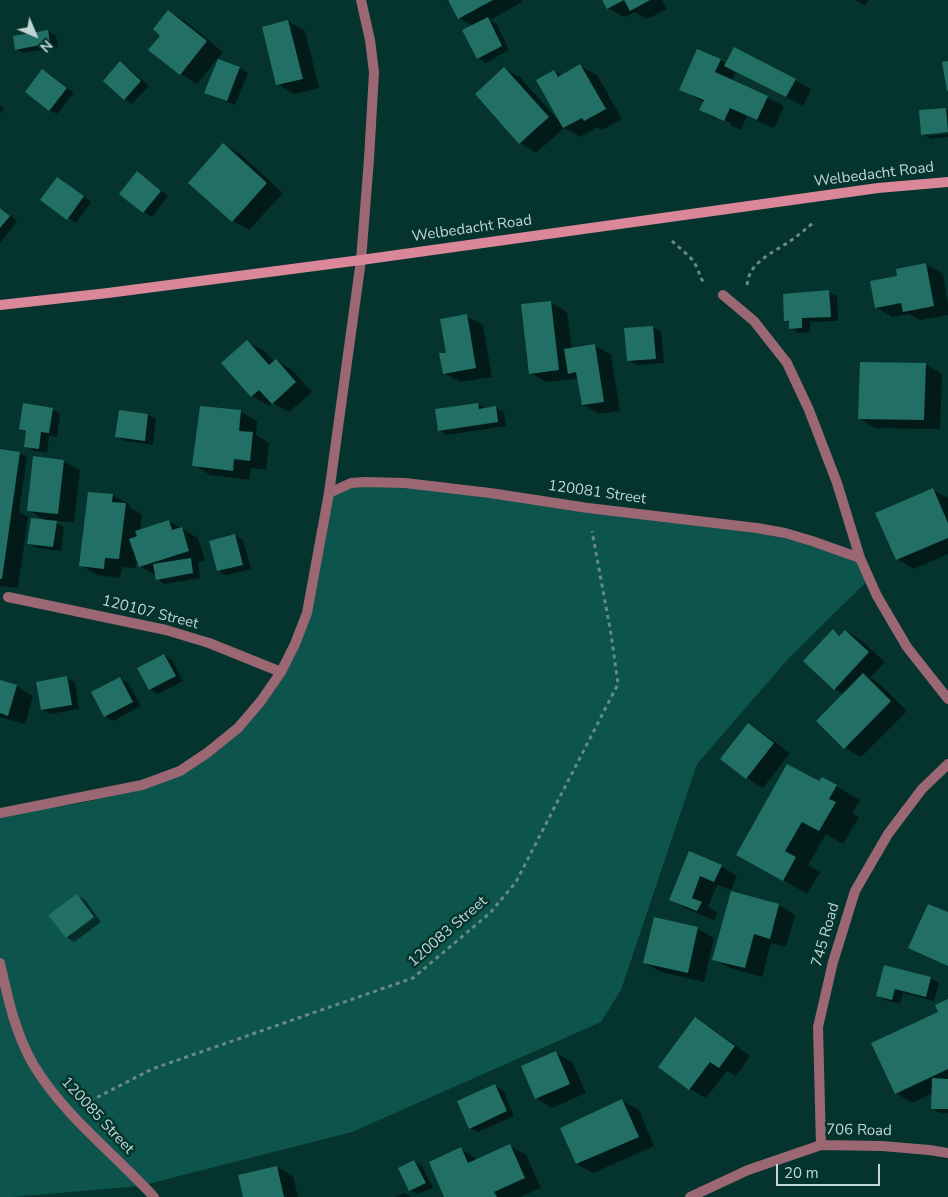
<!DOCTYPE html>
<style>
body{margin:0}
#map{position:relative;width:948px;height:1197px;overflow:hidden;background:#05342f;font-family:"Nunito Sans",sans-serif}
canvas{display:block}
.north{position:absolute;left:10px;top:10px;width:50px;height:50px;-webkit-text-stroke:4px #05342f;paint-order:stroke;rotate:135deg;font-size:14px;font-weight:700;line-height:20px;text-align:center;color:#c1d7d3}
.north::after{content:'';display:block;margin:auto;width:18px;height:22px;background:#c1d7d3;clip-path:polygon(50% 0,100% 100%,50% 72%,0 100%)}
.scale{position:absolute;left:776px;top:1164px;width:104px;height:22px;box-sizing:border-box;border:2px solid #c1d7d3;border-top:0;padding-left:6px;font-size:15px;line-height:18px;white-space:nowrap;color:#c1d7d3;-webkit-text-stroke:4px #05342f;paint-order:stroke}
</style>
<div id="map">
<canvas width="948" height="1197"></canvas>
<div class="north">N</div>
<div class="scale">20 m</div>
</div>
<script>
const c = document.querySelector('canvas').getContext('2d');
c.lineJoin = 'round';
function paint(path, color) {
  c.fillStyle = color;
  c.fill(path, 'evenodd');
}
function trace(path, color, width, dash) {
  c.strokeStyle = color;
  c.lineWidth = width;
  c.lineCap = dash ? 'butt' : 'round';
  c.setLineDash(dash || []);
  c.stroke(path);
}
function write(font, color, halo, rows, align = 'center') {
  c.font = font + ' "Nunito Sans",sans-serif';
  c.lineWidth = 5;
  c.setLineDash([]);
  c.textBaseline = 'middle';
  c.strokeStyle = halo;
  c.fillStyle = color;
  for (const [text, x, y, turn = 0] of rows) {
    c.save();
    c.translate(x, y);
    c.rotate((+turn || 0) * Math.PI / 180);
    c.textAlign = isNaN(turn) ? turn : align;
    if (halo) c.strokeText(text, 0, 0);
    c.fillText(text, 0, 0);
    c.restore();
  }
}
paint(new Path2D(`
 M351 484H404L757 532 812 545 856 560 867 581 788 659 697 764 621 990 601 1022 352 1132 140 1186 13 1197H0V815L77 804 147 787 240 728 298 641 327 494Z`), '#0c544c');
paint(new Path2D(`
 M446 0H521L522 2 490 20 496 23 509 50 486 63 478 58 473 26 459 18 450 3Z
 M604 0H662L667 9 647 19 635 12 624 17 608 8Z
 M855 0H869L865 6Z
 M169 11 185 21 223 52 197 84 181 74 162 35Z
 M288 21 305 31 319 88 294 94 278 84Z
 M48 31 56 36 58 47 24 53 16 49Z
 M219 60 240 68 248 73 235 105 214 97 206 92Z
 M720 60 727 64 795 80 811 89 803 106 736 72 732 81 767 97 784 106 774 128 747 116 741 130 730 125 731 123 716 116V119L701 110 704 102 680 89Z
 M120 63 128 68 149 86 132 104 124 99Z
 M580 66 597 75 622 119 602 130 597 127 581 137 564 128 536 153 520 143 505 69 521 78 559 121 554 72 562 76Z
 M43 71 51 75 74 93 57 114 49 110Z
 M0 106 4 109 0 114Z
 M945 109 948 110V131L929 133V136L948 134V137L931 139 923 134Z
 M224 145 240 154 283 193 249 230 233 221Z
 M137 173 145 178 168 196 152 217 144 212 120 194Z
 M65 183 91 202 76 223 42 200Z
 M0 207 17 221 1 242H0Z
 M926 264 943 274 948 304V315L920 320 909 314 892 317 876 307 899 277Z
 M829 292 837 296 838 321 810 322V332L799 333 790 328V323L785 321Z
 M550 302 567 312 572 349 594 345 611 355 620 411 599 414 583 405 579 379 575 377V379L547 382 530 373Z
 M466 316 483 325 492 377 460 382 444 373 447 354Z
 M653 327 661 332 664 363 637 365 629 361Z
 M247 342 264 351 274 362 276 360 292 370 312 392 289 412 272 403 269 406 252 396 223 363Z
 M926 364 942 374 940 429 875 428 859 418Z
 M478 404 486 409 496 408 504 412 506 426 447 435 439 430Z
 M201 407 241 412 257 421 256 435 269 443 266 470 251 468 249 480 210 475 194 465Z
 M52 409 60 414 57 437 49 436 47 453 34 451 26 446 27 433 20 429Z
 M148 415 156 419 153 445 124 441 116 436Z
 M0 450 19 453 27 457 19 512 28 517 18 588 0 586Z
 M63 461 80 470 74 523 52 520 64 527 61 551 37 548 29 544 48 522 28 510Z
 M933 490 948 498V554L914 569 897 559Z
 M89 493 113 495 130 505 129 507 142 514 140 531 169 521 198 538 205 560 198 562 200 578 165 584 157 579 156 576 140 566 137 558 136 568 122 567 120 578 97 575 81 565Z
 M235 535 243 540 251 569 226 575 218 571Z
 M833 631 841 636 846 631 862 641 885 662 870 678 880 684 907 711 861 757 845 748 844 694 835 689Z
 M164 655 172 660 183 681 158 694 150 689Z
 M67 678 75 682 79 709 50 714 42 710Z
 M120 678 128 683 141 706 113 721 105 716Z
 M0 681 17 686 33 696 25 724 0 717Z
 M748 724 764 734 790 753 763 788 747 778 721 759Z
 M822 778 860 800 852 813 859 817 843 844 826 834 808 865 820 872 807 894 738 854 819 783Z
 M689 853 721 866 737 876 731 890 717 885 708 907 717 913 714 920 687 909 670 899Z
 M77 895 85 900 101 922 74 942 66 937Z
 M779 905 795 915 786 947 771 943 762 977 730 968 714 959Z
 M655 919 698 929 714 938 704 982 661 972 644 963Z
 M885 966 931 978 939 983 934 1001 903 993 900 1004 885 1000 877 995Z
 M948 1001V1113H940L932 1108 933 1093 912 1103 896 1093 940 1013Z
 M695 1018 712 1028 750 1056 736 1076 727 1071 706 1098 690 1089 660 1067Z
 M556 1053 572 1062 586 1093 552 1108 536 1098Z
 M495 1086 503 1090 514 1116 478 1132 470 1128Z
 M622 1101 639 1110 654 1146 593 1173 577 1164Z
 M510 1146 526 1155 541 1188 520 1197H446L461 1149 478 1160Z
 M414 1162 422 1166 433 1188 418 1194 410 1190Z
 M277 1167 293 1176 298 1197H244Z
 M404 1193 411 1197H395Z`), '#0007');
paint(new Path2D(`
 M448 0H493L458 19Z
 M602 0H650L630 11 624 0 607 9Z
 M168 10 207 41 180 75 148 50 160 36 153 29Z
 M488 17 502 46 477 59 462 30Z
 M288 20 303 79 276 85 262 27Z
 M48 30 50 43 15 50 13 36Z
 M734 47 796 79 786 97 724 66Z
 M697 49 721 59 715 72 768 96 757 120 730 108 724 121 699 110 704 100 679 90Z
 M218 59 240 67 227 101 204 93Z
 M120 61 141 81 124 100 103 81Z
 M948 61V91H947L942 62Z
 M580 64 606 109 584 121 582 118 563 128 536 80 554 70 558 77Z
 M504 67 549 117 519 144 475 94Z
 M42 69 67 88 49 111 25 92Z
 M946 108 948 132 921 135 919 110Z
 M223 143 267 183 232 222 188 183Z
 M137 171 161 191 143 213 119 194Z
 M57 177 84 196 67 220 40 200Z
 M0 208 10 216 0 228Z
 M926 263 934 306 903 312 901 303 875 308 870 281 897 276 896 269Z
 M829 290 831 317 802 318V328L789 329V321H784L783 294Z
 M551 301 559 370 529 374 521 304Z
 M467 314 476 368 443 374 439 353H446L440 319Z
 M653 326 656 359 627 361 624 328Z
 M247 340 269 365 276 359 296 382 272 404 259 390 251 397 221 363Z
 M595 344 604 402 582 405 576 372 568 374 564 349Z
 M860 362 926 363 924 420 858 419Z
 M23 403 53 408 49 433 41 432 39 449 24 447 26 431 19 429Z
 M478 403 479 409 496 406 498 422 438 431 435 409Z
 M200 406 241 410 239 431 253 432 250 461 234 459 233 471 192 466Z
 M119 410 148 414 145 441 115 437Z
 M0 449 20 452 2 579H0Z
 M33 456 64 460 58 514 27 511Z
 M933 488 948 523V538L896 560 875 513Z
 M88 492 113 494 112 502 126 503 119 559 105 558 104 569 79 566Z
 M31 518 57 521 53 547 27 544Z
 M169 520 172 530 182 527 189 551 139 567 129 539 137 536 135 531Z
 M235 534 243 565 217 571 209 541Z
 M191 558 193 573 156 580 153 564Z
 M833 629 839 636 845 630 869 652 834 690 803 661Z
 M164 654 176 676 149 690 137 668Z
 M863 673 891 701 844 749 816 721Z
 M67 676 72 705 41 710 36 682Z
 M120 677 133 702 104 717 91 692Z
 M0 680 17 685 8 716 0 713Z
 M748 723 774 743 746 779 720 759Z
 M787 764 819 781 822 777 837 785 829 799 836 802 819 831 802 822 785 851 796 857 783 881 736 855Z
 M689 851 722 865 714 882 700 876 692 898 702 902 697 911 669 900Z
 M731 891 779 904 770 939 754 934 745 968 712 960Z
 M77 894 94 917 66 938 48 915Z
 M928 904 948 912V966L908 948Z
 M654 917 698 927 688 973 643 963Z
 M884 965 931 977 926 997 895 989 892 1000 876 996Z
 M948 999V1069L895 1094 871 1043 938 1012 935 1005Z
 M695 1017 735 1046 719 1068 710 1062 689 1090 658 1067Z
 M556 1051 570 1084 535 1099 521 1066Z
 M932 1078 948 1079V1109H931Z
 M495 1084 507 1111 469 1129 457 1101Z
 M622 1099 639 1137 576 1164 560 1128Z
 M510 1144 525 1178 494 1192 497 1197H444L429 1162 461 1147 468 1163Z
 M414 1160 426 1183 409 1191 398 1168Z
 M277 1166 284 1197H243L238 1175Z`), '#226f66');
trace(new Path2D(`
 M672 241C680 249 693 257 697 268 701 275 697 275 704 282
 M747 285C748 280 749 274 752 270 761 257 777 250 790 241 799 235 807 228 815 221
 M90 1101 152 1069 413 978 490 913 516 882 618 684 611 634 592 531`), '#688a85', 3, [4, 4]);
trace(new Path2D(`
 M723 295 754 321 787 363 809 410 837 483 860 558 877 596 907 647 948 699`), '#9b6772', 10);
trace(new Path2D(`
 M329 493 351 483 365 482 405 483 490 493 588 508 757 528 785 533 812 541 860 558
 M8 597 166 630 209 643 281 672
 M0 813 142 785 180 771 207 753 238 728 261 701 281 672 295 644 307 613 329 493 361 260 369 159 374 72 370 40 361 0
 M0 963C8 999 15 1032 33 1064 64 1116 114 1153 154 1197
 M821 1145 818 1027 833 962 855 891 888 834 922 789 948 764
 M690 1197 748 1170 821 1145 882 1146 929 1150 948 1153`), '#9b6772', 10);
trace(new Path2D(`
 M0 305 108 293 361 260 878 188 948 182`), '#da879a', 10);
write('15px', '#c1d7d3', '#05342f', [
 ["Welbedacht Road",874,175,-7],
 ["Welbedacht Road",472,229,-8],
 ["120081 Street",597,493,8],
 ["120107 Street",150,613,14],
 ["120083 Street",448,932,-41],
 ["745 Road",826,935,-74],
 ["120085 Street",97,1116,47],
 ["706 Road",859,1131,1]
]);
</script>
